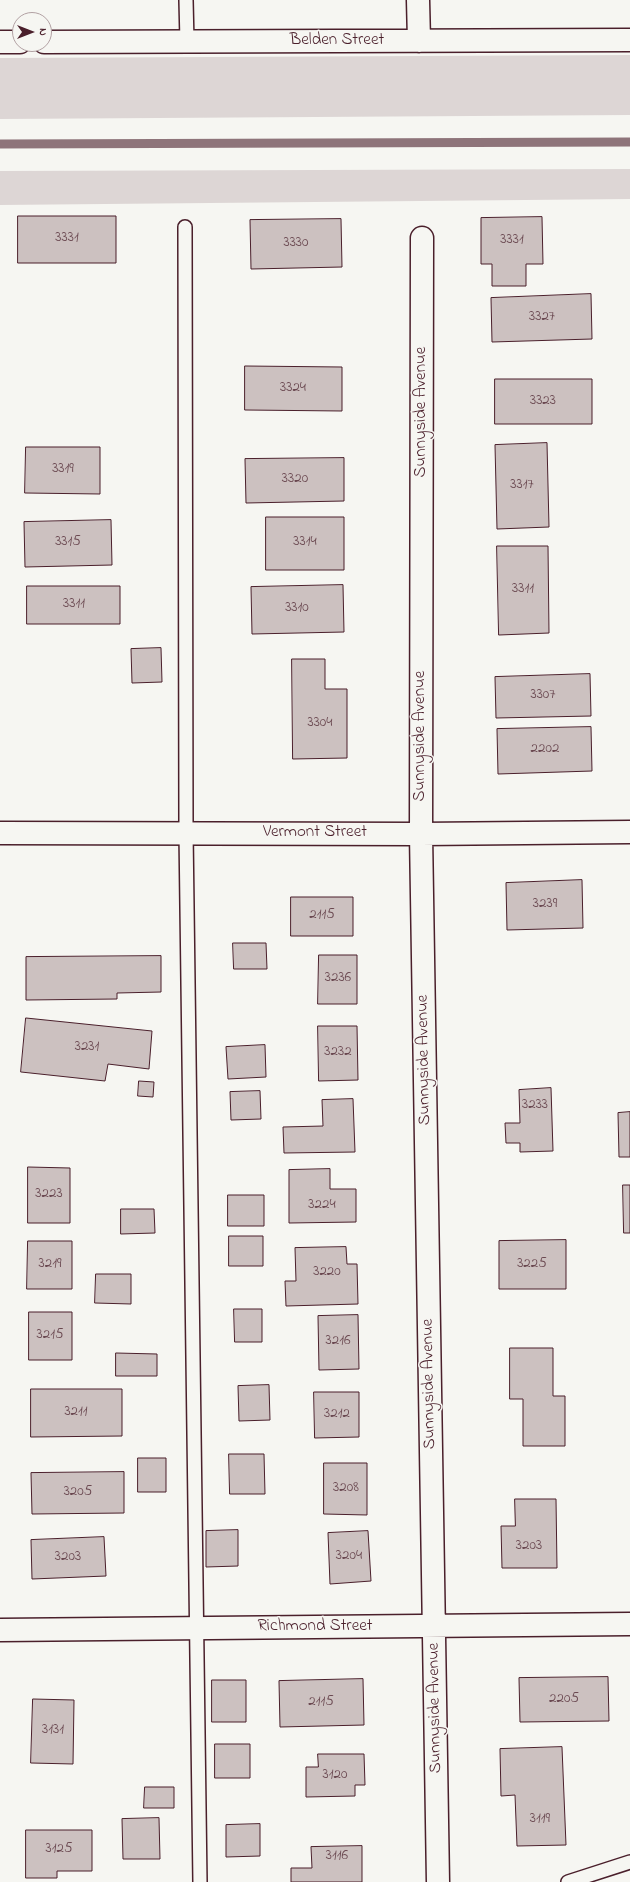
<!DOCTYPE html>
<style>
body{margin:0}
#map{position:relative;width:630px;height:1882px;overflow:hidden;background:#f6f6f2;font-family:"Indie Flower",sans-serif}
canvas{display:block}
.north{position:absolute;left:12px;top:12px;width:40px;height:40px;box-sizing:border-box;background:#f6f6f2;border:1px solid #b1a0a2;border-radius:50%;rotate:90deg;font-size:11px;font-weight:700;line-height:16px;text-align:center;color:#4a1f2b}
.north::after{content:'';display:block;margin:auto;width:14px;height:18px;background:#4a1f2b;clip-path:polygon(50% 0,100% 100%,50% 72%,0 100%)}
</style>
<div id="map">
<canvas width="630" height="1882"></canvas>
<div class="north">N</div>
</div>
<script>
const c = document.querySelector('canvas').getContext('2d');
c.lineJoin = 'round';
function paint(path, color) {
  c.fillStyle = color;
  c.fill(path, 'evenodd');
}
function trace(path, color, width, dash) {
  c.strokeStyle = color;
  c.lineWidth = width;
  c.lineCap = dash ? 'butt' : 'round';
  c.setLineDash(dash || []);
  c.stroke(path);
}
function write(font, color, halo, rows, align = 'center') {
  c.font = font + ' "Indie Flower",sans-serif';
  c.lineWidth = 3;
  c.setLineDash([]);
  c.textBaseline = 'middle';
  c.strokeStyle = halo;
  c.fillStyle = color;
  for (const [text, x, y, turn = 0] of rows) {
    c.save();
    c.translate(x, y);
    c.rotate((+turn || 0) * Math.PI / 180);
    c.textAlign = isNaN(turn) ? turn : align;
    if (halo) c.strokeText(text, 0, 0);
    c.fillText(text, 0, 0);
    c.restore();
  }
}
paint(new Path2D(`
 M630 55V115L0 119V58Z
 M630 169V199L0 205V171Z`), '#ddd6d5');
trace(new Path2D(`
 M0 144 630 142`), '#8e747a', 9);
const building = new Path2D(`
 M18 216H116V263H18Z
 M542 217 543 264H526V286H492V264H481V218Z
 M341 219 342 267 251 269 250 220Z
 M591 294 592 339 492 342 491 298Z
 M245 366 342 367V411L245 410Z
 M495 379H592V424H495Z
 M547 443 549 527 497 529 495 445Z
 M26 447H100V494L25 493Z
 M344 458V501L246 503 245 459Z
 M266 517H344V570H266Z
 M111 520 112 565 25 567 24 522Z
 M497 546H548L549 633 499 635Z
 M343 585 344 632 252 634 251 587Z
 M27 586H120V624H27Z
 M161 648 162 682 132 683 131 649Z
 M292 659H325V689H347V758L293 759Z
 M590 674 591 716 496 718 495 677Z
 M591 727 592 771 498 774 497 729Z
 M582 880 583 928 507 930 506 883Z
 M291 897H353V936H291Z
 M233 943H266L267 969H234Z
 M319 955H357V1004H318Z
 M161 956V992L117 993V999L26 1000V957Z
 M26 1018 152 1031 149 1069 108 1064 105 1081 21 1072Z
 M318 1026H357L358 1080 319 1081Z
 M265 1045 266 1077 228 1079 226 1047Z
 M139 1081 154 1082 153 1097 138 1096Z
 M551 1088 553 1151 520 1152V1143H506L505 1123H520L519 1090Z
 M260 1091 261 1119 231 1120 230 1092Z
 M353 1099 355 1152 284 1153 283 1127 323 1126 322 1100Z
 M630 1112V1157H619L618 1113Z
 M28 1167 70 1168V1223H28Z
 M330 1169V1189H356V1222L289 1223V1170Z
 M623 1185H630V1233H624Z
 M228 1195H264V1226H228Z
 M121 1209H154L155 1233 121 1234Z
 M229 1236H263V1266H229Z
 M566 1240V1289H499V1241Z
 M28 1241H72V1289H27Z
 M346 1247 347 1264H357L358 1304 286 1306 285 1281H296L295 1248Z
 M96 1274H131V1304L95 1303Z
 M234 1309H262V1342H235Z
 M29 1312H72V1360H29Z
 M358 1315 359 1369 319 1370 318 1316Z
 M510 1348H553V1396H565V1446H523V1399H510Z
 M116 1353 157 1354V1376H116Z
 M269 1385 270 1420 239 1421 238 1386Z
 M31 1389H122V1436L31 1437Z
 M314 1392H359V1437L315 1438Z
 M229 1454H264L265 1494H230Z
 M138 1458H166V1492H138Z
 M324 1463H367V1515L324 1514Z
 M124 1472V1513L32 1514 31 1473Z
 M515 1499H556L557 1568H502L501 1526H515Z
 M238 1530V1566L206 1567V1531Z
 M368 1531 371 1581 330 1584 328 1533Z
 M104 1537 106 1576 32 1579 31 1540Z
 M608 1677 609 1721 520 1722 519 1678Z
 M363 1679 364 1725 280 1727 279 1681Z
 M212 1680H246V1722H212Z
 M33 1699 74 1700 73 1764 31 1763Z
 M215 1744H250V1778H215Z
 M562 1747 566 1845 517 1846 515 1795 501 1796 500 1749Z
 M318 1754H364L365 1785H355V1796L306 1797V1767H318Z
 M145 1787H174V1808H144Z
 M159 1818 160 1859H123L122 1819Z
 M260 1824V1856L226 1857V1825Z
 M26 1830H92V1871H57V1878H26Z
 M362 1846V1882H291V1868H312L311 1847Z`);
paint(building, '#ccc1c0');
trace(building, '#4a1f2b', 1);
const lane = new Path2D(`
 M186 0 187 42
 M185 227 186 832 200 1882
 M568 1882 630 1862`);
const street = new Path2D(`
 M418 0 419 41
 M0 42H20
 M44 42 630 40
 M422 238 421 834 438 1882
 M0 833 421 834 630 832
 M0 1630 630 1624`);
trace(lane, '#4a1f2b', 16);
trace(street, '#4a1f2b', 25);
trace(lane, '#f6f6f2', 13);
trace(street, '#f6f6f2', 22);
write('15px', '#6a4850', null, [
 ["3331",67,239],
 ["3331",512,241],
 ["3330",296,244],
 ["3327",542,318],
 ["3324",293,389],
 ["3323",543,402],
 ["3319",63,470],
 ["3320",295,480],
 ["3317",522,486],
 ["3315",68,543],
 ["3314",305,543],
 ["3311",523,590],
 ["3311",74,605],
 ["3310",297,609],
 ["3307",543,696],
 ["3304",320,724],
 ["2202",545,750],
 ["3239",545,905],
 ["2115",322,916],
 ["3236",338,979],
 ["3231",87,1048],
 ["3232",338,1053],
 ["3233",535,1106],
 ["3223",49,1195],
 ["3224",322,1206],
 ["3219",50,1265],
 ["3225",532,1265],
 ["3220",327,1273],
 ["3215",50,1336],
 ["3216",338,1342],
 ["3211",76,1413],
 ["3212",337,1415],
 ["3208",346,1489],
 ["3205",78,1493],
 ["3203",529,1547],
 ["3204",349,1557],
 ["3203",68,1558],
 ["2205",564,1700],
 ["2115",321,1703],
 ["3131",53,1731],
 ["3120",335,1776],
 ["3119",540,1820],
 ["3125",59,1850],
 ["3116",337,1857]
]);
write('17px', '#4a1f2b', '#f6f6f2', [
 ["Belden Street",337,41],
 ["Sunnyside Avenue",422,412,-90],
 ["Sunnyside Avenue",421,736,-90],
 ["Vermont Street",315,833],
 ["Sunnyside Avenue",425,1060,-91],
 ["Sunnyside Avenue",430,1384,-91],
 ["Richmond Street",315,1627],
 ["Sunnyside Avenue",436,1708,-91]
]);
</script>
